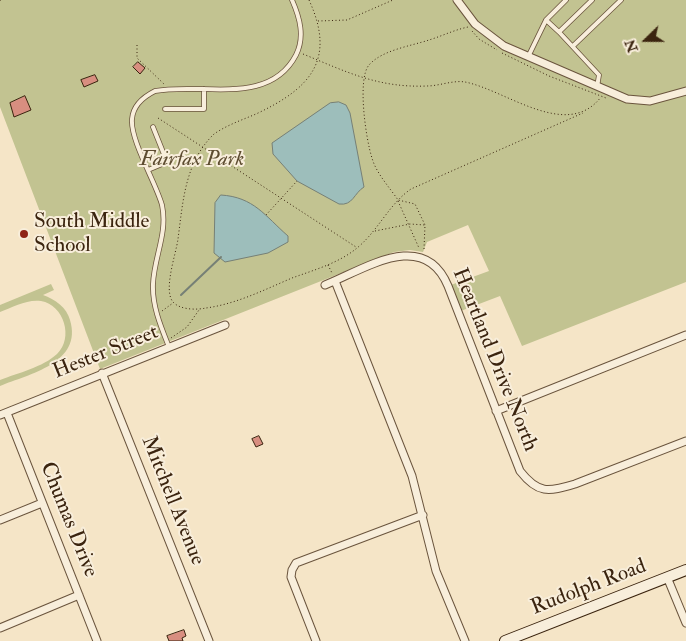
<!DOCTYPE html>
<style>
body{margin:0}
#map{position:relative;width:686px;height:641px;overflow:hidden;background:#f5e5c7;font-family:"IM FELL Double Pica",serif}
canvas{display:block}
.north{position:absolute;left:621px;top:15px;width:50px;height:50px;-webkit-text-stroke:4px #f8eedb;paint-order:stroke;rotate:248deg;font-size:14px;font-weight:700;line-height:20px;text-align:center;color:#3b240f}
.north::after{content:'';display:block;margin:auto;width:18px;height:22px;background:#3b240f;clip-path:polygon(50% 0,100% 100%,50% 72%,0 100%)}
</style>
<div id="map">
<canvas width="686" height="641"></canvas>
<div class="north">N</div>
</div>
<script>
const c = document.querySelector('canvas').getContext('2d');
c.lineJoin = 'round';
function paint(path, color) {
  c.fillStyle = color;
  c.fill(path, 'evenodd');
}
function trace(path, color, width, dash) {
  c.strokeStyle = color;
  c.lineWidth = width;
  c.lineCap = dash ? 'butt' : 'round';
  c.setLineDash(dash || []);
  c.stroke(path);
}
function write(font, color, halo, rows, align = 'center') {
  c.font = font + ' "IM FELL Double Pica",serif';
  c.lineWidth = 4;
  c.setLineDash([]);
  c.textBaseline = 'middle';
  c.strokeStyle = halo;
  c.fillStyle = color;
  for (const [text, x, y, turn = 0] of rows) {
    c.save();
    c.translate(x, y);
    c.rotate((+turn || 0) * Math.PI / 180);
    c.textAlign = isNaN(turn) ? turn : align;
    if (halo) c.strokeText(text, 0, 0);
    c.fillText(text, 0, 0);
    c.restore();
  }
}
paint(new Path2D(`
 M0 0H686V282L522 346 500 296 458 312 448 286 489 271 468 225 427 242 423 252 410 250 394 252 100 369 0 107Z
 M51 284 54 290 43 295C55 299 67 308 70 320 83 363 29 374 0 386V380C18 373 43 367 57 354 74 338 64 305 41 301 27 299 13 307 0 312V305Z`), '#c2c391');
const water = new Path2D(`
 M339 102 346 105 350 113 364 187C354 193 353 206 339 204L297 181 273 154 272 143 330 103Z
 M221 195C254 197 265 216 288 236V242L268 253 225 262 214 253 215 203Z`);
paint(water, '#9dbebb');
trace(water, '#768076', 1);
trace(new Path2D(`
 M181 295 221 257`), '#768076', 2);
const building = new Path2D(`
 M138 62 145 68 140 74 133 67Z
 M95 75 98 81 84 87 81 80Z
 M25 96 31 110 14 117 10 103Z
 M259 436 263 444 256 447 252 439Z
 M184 630 186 636 182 638 183 641H169L167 636Z`);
paint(building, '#d88e80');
trace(building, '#3b240f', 1);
const lane = new Path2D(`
 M592 0 559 32 599 75 597 87
 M546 20 559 32
 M573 46 621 0
 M528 57 546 20 566 0
 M165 109H204V89
 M148 170 167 162 153 127
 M169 347C161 327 152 306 153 284 154 257 168 233 162 205 156 183 130 140 132 119 133 106 143 97 155 91 201 82 269 107 296 55 305 37 300 18 292 0`);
const street = new Path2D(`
 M457 0 475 24 504 46 627 99 650 101 686 91
 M335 281 412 476 436 571 465 641
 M325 285C365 269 424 228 448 286L520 471C538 494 548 492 575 484L686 441
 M102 373 209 641
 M496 411 686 335
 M7 413 97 641
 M0 415 225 325
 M0 520 42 503
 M667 577 686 623
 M0 628 79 595
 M316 641 291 577 292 570 296 563 423 515`);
const secondary = new Path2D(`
 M505 641 686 570`);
trace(lane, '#6a543d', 5.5);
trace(street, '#6a543d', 9);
trace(secondary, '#3b240f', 12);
trace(new Path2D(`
 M0 0H1
 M309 0C337 61 309 89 256 114 242 120 227 125 214 134 185 162 183 201 178 239 176 254 163 290 173 302 180 310 197 310 206 308 236 304 264 290 292 278 314 270 339 263 357 248 378 231 389 204 411 189L583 113
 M318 21 347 20 393 0
 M472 31 479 39 497 50
 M137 45V58L165 85
 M502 53 549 76 606 98
 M303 54C347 72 378 88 427 86 439 86 453 80 465 82 506 90 567 141 601 97
 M158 118 356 247
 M398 201 419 248
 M266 215 297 181
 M375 231 410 224 425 225
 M424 249 425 225 415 204 398 200C390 188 376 173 372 158 366 140 357 79 369 65 382 50 411 46 429 40 442 36 454 30 468 27
 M328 265 332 273
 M162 311 173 303
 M171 338 187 327 199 310`), '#3b240f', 1, [1, 2.5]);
trace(lane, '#f8eedb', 4);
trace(street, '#f8eedb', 7);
trace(secondary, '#f8eedb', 10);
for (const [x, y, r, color] of [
 [24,234,5,"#8f2418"]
]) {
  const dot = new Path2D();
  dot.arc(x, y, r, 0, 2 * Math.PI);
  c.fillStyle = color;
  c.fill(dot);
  trace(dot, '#f8eedb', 2);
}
write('italic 21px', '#5d4c30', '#f8eedb', [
 ["Fairfax Park",192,160]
]);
write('21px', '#3b240f', '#f8eedb', [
 ["South Middle",34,222],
 ["School",34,246]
], 'left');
write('21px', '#3b240f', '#f8eedb', [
 ["Hester Street",106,353,-22],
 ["Heartland Drive North",494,360,68],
 ["Mitchell Avenue",172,501,68],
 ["Chumas Drive",68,520,68],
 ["Rudolph Road",589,588,-21]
]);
</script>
